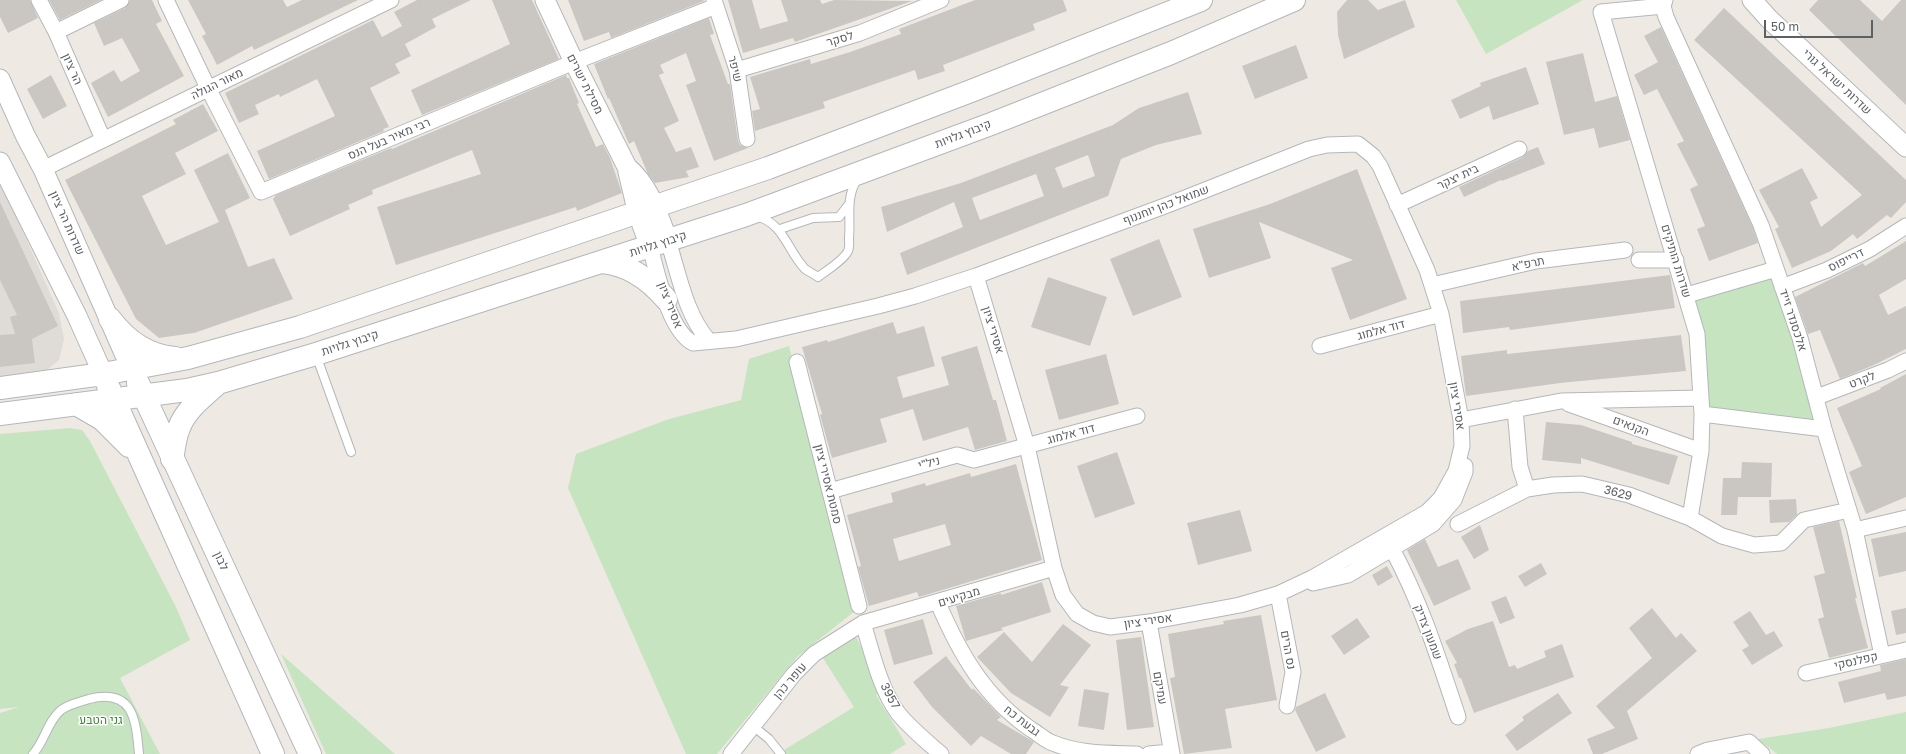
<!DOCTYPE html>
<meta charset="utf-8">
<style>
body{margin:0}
#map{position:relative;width:1906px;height:754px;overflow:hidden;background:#eeeae3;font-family:"Golos Text",sans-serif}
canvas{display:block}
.scale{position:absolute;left:1764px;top:20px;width:109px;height:18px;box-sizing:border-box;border:2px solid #5b6063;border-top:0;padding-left:5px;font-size:12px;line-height:14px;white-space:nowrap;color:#5b6063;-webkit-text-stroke:3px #fff;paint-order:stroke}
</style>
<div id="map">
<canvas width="1906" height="754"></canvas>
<div class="scale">50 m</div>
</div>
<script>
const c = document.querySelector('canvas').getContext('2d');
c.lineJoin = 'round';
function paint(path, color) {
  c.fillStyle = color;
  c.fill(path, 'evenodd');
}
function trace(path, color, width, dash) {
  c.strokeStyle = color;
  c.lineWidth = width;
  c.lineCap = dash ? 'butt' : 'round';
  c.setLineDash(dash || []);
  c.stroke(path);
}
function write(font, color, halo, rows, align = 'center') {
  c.font = font + ' "Golos Text",Heebo,sans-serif';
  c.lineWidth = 3;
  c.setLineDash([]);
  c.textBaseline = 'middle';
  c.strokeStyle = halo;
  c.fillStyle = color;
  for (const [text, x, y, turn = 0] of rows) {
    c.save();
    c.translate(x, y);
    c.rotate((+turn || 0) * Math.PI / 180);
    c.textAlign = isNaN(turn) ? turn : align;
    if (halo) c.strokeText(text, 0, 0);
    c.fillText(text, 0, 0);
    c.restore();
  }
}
paint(new Path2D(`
 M0 180 59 313 64 339 59 360 42 374 0 381Z`), '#dfdcd8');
paint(new Path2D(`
 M1456 0H1583L1486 54Z
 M1774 272 1819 422 1709 408 1705 334 1693 299Z
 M789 346 855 611 797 657 717 754H686L568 488 576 454 669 419 741 400 749 359Z
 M70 428 82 430 90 441 176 607 190 640 120 678 160 754H0V713L19 707 0 709V434Z
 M855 635 883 690 876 695 906 744 890 754H786L784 750 854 707 821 655Z
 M281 654 395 754H326Z
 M1906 712V754H1777L1758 739 1829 728Z`), '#c6e4c0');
paint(new Path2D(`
 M0 0H30L38 18 8 33 0 17Z
 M49 0H101L60 20Z
 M130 0H152L162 21 156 24 184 76 108 117 91 83 114 70 121 82 140 71 122 38 104 46 94 23 125 8Z
 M188 0H283L287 7 302 0H358L254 50 252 46 217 65 202 36 206 34Z
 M417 0H471L432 19 436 27 405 44 411 56 395 64 400 73 370 88 389 127 383 129 384 131 269 179 257 151 335 116 317 79 280 97 279 94 255 105 259 114 239 123 225 93 373 20 382 37 402 26 394 12Z
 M492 0H532L559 59 422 115 411 90 510 44Z
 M568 0H703L704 1 611 38 609 32 584 41Z
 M728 0H752L760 29 788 21 781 0H820L822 4 834 0 912 1 795 42 793 38 743 53Z
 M975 0H1063L1067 11 1033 24 1035 30 943 65 945 71 918 80 915 70 823 102 825 108 755 131 752 111 760 109 750 77 810 59 811 64 850 52 901 34 899 29Z
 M1347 0H1368L1378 10 1405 0 1415 27 1344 59 1338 35 1337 12Z
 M1818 0H1860L1882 21 1901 0H1906V105L1809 10Z
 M1724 8 1906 180V202L1891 218 1887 215 1857 239 1853 234 1831 251 1792 268 1775 229 1779 227 1759 190 1802 168 1818 198 1810 202 1821 227 1862 195 1694 40Z
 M709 18 714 34 710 35 728 84H730L738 141 740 145 748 148 714 161 686 85 696 81 686 53 660 65 664 73 659 75 679 121 664 128 676 152 691 147 699 167 686 171 689 177 655 183 648 174 634 141 629 144 609 98 608 99 594 64Z
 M1661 27 1753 228 1758 243 1709 261 1697 229 1705 226 1690 189 1698 185 1677 144 1684 141 1657 89 1644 95 1634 75 1658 62 1644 36Z
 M1296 45 1308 78 1255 99 1242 66Z
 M1583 53 1595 102 1617 96 1630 140 1599 148 1594 128 1564 135 1546 62Z
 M1526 67 1539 104 1493 120 1489 106 1460 119 1451 100 1481 86 1480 83Z
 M51 75 67 106 43 119 27 89Z
 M566 75 567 78H569L579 103 577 104 596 147 603 144 610 158 622 193 577 211 576 207 396 265 377 207 481 174 472 150 372 190 373 194 348 205 350 209 290 236 273 199 276 195 391 148 392 149Z
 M1188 92 1202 134 1156 145 1121 159 1108 196 907 275 900 253 963 227 954 202 887 232 881 207 961 183 1113 125 1139 108ZM1088 155 1095 176 1063 188 1055 168ZM1036 174 1044 196 980 220 972 198Z
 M203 104 218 131 175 153 186 174 142 196 166 245 219 222 194 170 228 153 250 198 225 210 248 267 274 258 293 299 194 333 159 338 136 319 65 180 176 124 173 120Z
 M1538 147 1545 164 1502 181 1501 180 1464 197 1459 187 1523 157 1528 151Z
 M1357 169 1407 299 1350 320 1331 268 1353 260 1259 222 1271 258 1209 278 1193 229 1270 204Z
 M0 202 58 326 32 339 35 363 0 367V335L15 334 10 317 17 315 0 280Z
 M1159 239 1182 297 1133 316 1110 259Z
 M1906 241V279L1879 295 1888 315 1906 306V349L1874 365 1840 379 1820 330 1808 334 1795 297 1863 263 1865 266Z
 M1670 275 1675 308 1510 330 1509 327 1463 333 1460 301Z
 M1048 277 1107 297 1090 346 1031 327Z
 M893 322 897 334 924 326 935 366 897 377 903 398 949 385 941 357 977 346 993 400H996L1007 441 975 450 968 427 923 441 913 409 880 419 887 442 832 458 820 415 822 414 802 347 827 340 828 342Z
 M1681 335 1686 371 1560 383 1466 396 1461 356 1507 350V354Z
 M1106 354 1119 404 1059 420 1045 370Z
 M1906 374V497L1866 514 1849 472 1862 466 1837 408 1881 389 1880 388Z
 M1546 422 1581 425 1632 442V444L1678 456 1669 485 1581 458V464L1542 460Z
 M1117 452 1135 504 1095 518 1077 466Z
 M1742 462 1772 463 1771 497H1738L1737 515H1721L1723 478H1741Z
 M1016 464 1042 560 919 597 917 592 869 606 858 567 861 566 847 515 893 502 891 493 925 483 926 486 970 473 971 477ZM945 524 951 545 899 561 893 539Z
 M1796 499 1797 515 1789 522 1770 523 1769 500Z
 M1240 510 1252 551 1198 565 1187 523Z
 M1839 521 1857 598H1855L1868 648 1829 658 1818 619 1824 617 1814 576 1825 573 1813 527Z
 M1480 525 1489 550 1474 559 1461 537Z
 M1906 532V571L1879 577 1871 539Z
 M1425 539 1438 567 1458 559 1471 589 1434 606 1407 550Z
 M1541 563 1547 574 1525 587 1518 576Z
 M1387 566 1393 577 1378 586 1372 575Z
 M1042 582 1051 612 1001 628 1003 630 966 641 956 606 1001 593V595Z
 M1506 596 1515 618 1500 624 1491 602Z
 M1652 608 1676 638 1681 633 1697 651 1627 711 1638 739 1602 754H1593L1587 739 1615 728 1596 706 1652 658 1629 628Z
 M1906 608V633L1896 635 1891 611Z
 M1750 611 1766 635 1774 631 1783 646 1752 665 1742 650 1749 646 1733 622Z
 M1261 615 1277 700 1225 709 1232 748 1184 754 1170 678 1175 677 1168 634 1224 624 1223 621Z
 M1357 618 1370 637 1344 655 1331 636Z
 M923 619 933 654 894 665 884 630Z
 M1493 621 1509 667 1515 665 1517 669 1546 657 1544 651 1562 644 1574 677 1474 713 1461 678H1459L1454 664 1457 663 1445 641 1468 629Z
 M1063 624 1091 645 1060 685 1069 687 1050 717 1011 693 977 657 1004 632 1032 662Z
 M1141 637 1154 727 1127 730 1116 640Z
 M946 656 972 690 973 688 1001 717 997 720 1034 742 1026 754H1011L981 736 971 746 932 707 913 682Z
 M1906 659V696L1887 700 1885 693 1844 703 1838 682 1881 671 1880 665Z
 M1084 689 1109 693 1104 730 1078 726Z
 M1325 693 1346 737 1316 752 1295 710 1296 707Z
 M1558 693 1572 713 1517 751 1505 735 1524 720 1522 717Z`), '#cac7c2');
const service = new Path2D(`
 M756 216C784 223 787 250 805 269 809 272 814 274 818 277 826 271 844 260 848 251 850 247 849 242 849 238 851 217 845 197 858 178
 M780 229 813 218 839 217 849 204
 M316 355 351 452
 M753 726 769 739 781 754
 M33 754C45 741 47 722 61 710 69 704 80 702 89 699 133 688 136 719 139 754`);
const minor = new Path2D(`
 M39 0 56 32 103 139
 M166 0 208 88 261 192 574 62 716 6
 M714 0 737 70 747 139
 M1665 0 1663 6 1666 17 1761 225 1800 338 1824 429 1855 530 1882 655
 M1663 6 1601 12 1697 334 1702 414 1701 451 1690 518
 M56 32 121 0
 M737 70 860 33 941 0
 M43 169 391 0
 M1397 205 1519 149
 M668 241C679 274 685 314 709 341
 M650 247C657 272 669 331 693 343L736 339 878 306 915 296 976 276 1170 204 1309 149 1327 145 1358 144 1373 156 1380 166 1427 270 1441 314 1461 420 1462 446 1456 471 1441 498 1427 512 1312 578 1278 594 1240 605 1149 622 1110 627 1093 623 1077 614 1063 595 1054 568 1027 446 976 276
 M1639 260H1676
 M1432 285 1536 261 1625 250
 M1782 287 1827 270 1870 249 1906 226
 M1687 295 1776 269
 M1320 346 1441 314
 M797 362 859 606
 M1817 397 1888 370 1906 361
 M1569 404 1701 451
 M1515 409 1520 467 1527 489 1553 485 1582 484 1629 495 1690 518 1722 536 1754 545 1781 543 1804 520 1849 510
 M1702 414 1824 429
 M1461 420 1561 401 1701 398
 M830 491 957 455 974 460 1137 416
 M1458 524 1527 489
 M1855 530 1906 518
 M1392 549C1421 602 1439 660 1458 717
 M1313 583 1348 575 1433 524 1454 500 1465 472V466
 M1278 594 1293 672 1287 706
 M938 603C960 654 985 698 1032 730 1039 734 1046 741 1053 743 1079 754 1109 753 1137 754
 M1149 622 1172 754
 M863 623C872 652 880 689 898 713 910 728 926 741 941 754
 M1806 673 1906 650
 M731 754 794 674 814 654 863 623 1054 568
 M1149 754 1171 752
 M1698 754 1708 750 1749 742 1762 754`);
const tertiary = new Path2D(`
 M545 0 574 62 627 167C649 185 658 214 668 241
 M1752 0 1769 19 1906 147
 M0 79 25 135 43 169 131 369
 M0 162 77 316 103 374
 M628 172 638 214 650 247`);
const secondary = new Path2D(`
 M601 262C627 264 649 279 666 299
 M110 319C126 340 148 356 175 358
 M138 383 310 754
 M108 386 273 754
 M0 388 103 374 188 358 300 327 768 168 971 91 1201 0
 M76 404 102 419 129 446
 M0 414 187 390 218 383 316 354 746 215 991 124 1171 53 1294 0
 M172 459C174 449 175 437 179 428 186 409 203 397 217 384`);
trace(service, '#b4b7ba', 10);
trace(minor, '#b4b7ba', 17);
trace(tertiary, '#b4b7ba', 21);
trace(secondary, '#b2b7ba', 24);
trace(service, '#fff', 8);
trace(minor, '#fff', 15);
trace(tertiary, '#fff', 19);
trace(secondary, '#fff', 22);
write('12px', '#5b6063', '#fff', [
 ["לסקר",840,39,-17],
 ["הר ציון",72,69,66],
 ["שיפר",735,69,76],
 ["שדרות ישראל גורי",1837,82,43],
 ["מאור הגולה",217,84,-26],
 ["מסילת ישרים",585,84,63],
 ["קיבוץ גלויות",963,134,-21],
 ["רבי מאיר בעל הנס",389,139,-23],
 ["בית יצקר",1458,177,-25],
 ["שמואל כהן יוחננוף",1166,205,-21],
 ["שדרות הר ציון",67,223,66],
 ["קיבוץ גלויות",658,244,-18],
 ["דרייפוס",1846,260,-26],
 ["שדרות הותיקים",1676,261,73],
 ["תרפ\"א",1528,264,-12],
 ["אסירי ציון",670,305,69],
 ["אלכסנדר זייד",1793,320,72],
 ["אסירי ציון",993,330,73],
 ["דוד אלמוג",1381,330,-15],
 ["קיבוץ גלויות",350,343,-18],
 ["לקרט",1862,380,-20],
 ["אסירי ציון",1457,406,81],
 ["הקנאים",1631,426,20],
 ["דוד אלמוג",1071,434,-15],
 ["ניל\"י",929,463,-15],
 ["סמטת אסירי ציון",828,484,76],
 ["3629",1618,493,15],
 ["לבון",221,561,65],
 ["מבקיעים",959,597,-17],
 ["אסירי ציון",1148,621,-8],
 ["שמעון צדיק",1428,632,69],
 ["נס הרים",1288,650,80],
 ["קפלנסקי",1856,661,-13],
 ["עופר כהן",790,681,-49],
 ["עמיקם",1160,688,80],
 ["3957",890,696,62],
 ["גבעת כח",1022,721,38]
]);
write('12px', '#408538', '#fff', [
 ["גני הטבע",101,720]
]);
</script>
